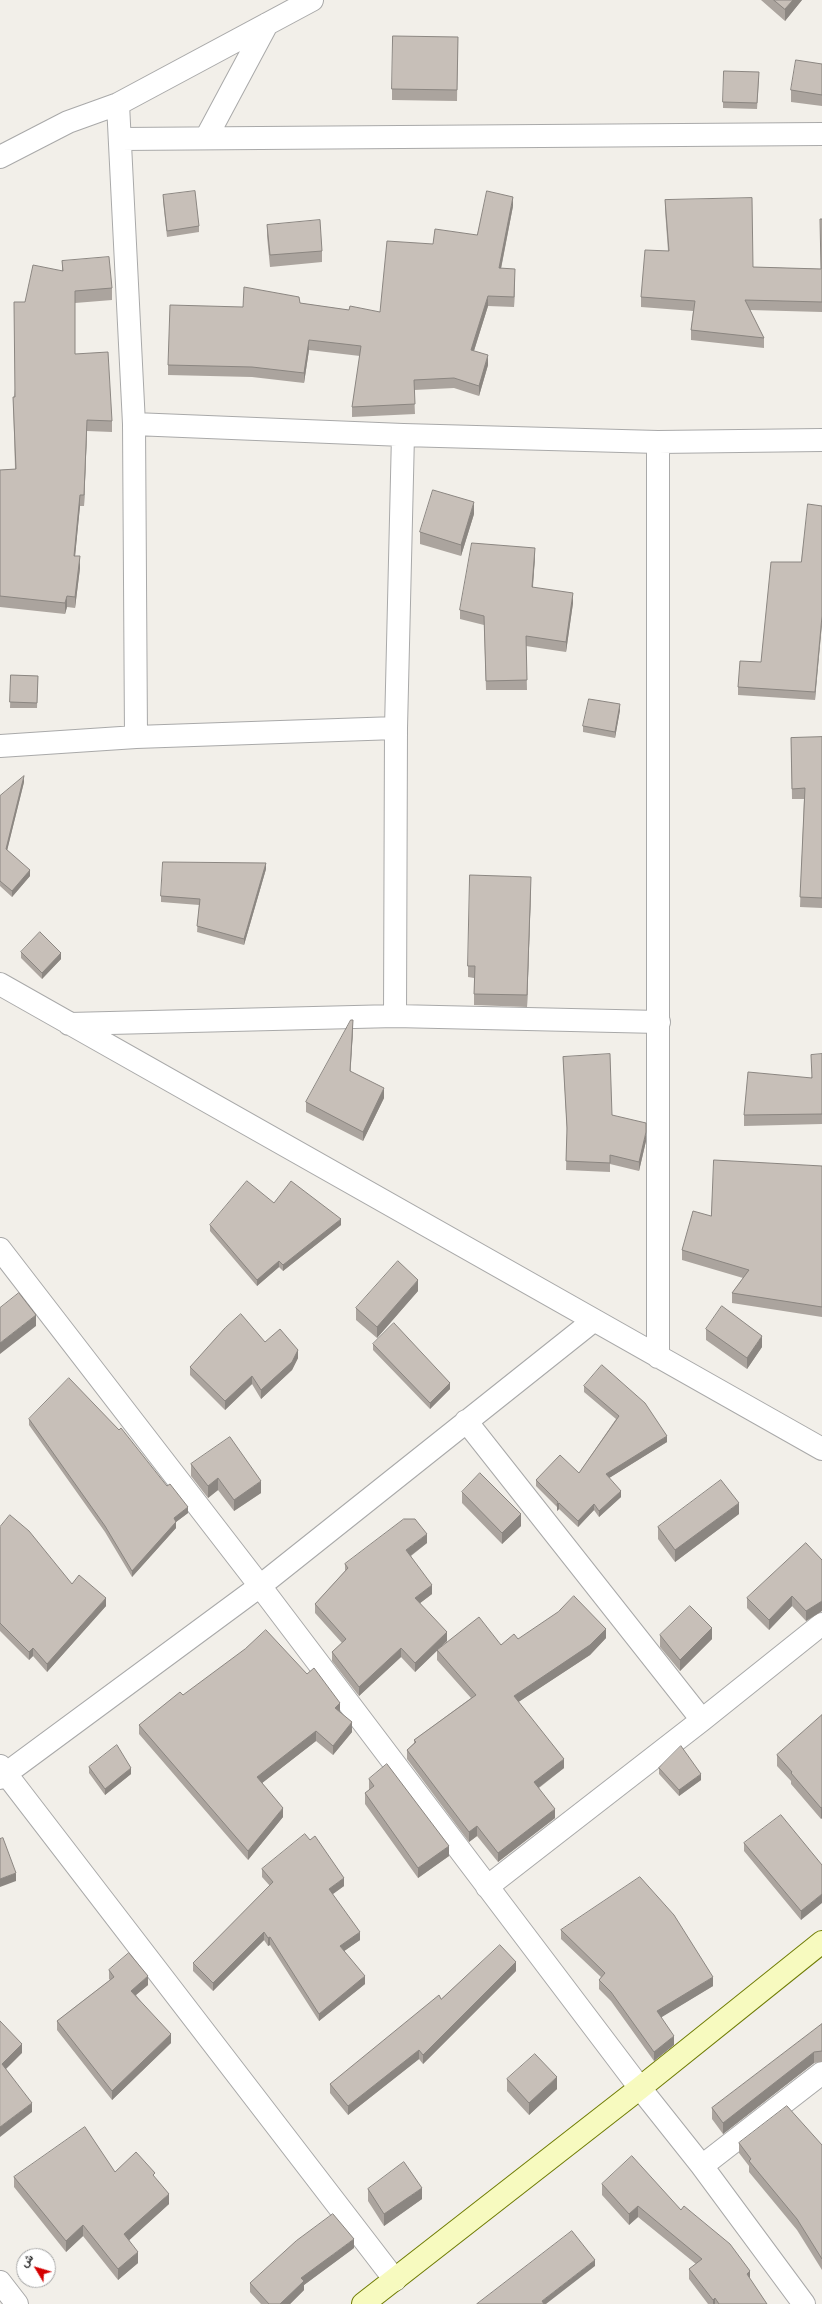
<!DOCTYPE html>
<meta charset="utf-8">
<style>
body{margin:0}
#map{position:relative;width:822px;height:2304px;overflow:hidden;background:#f2efe9;font-family:"Fira Sans",Vazirmatn,sans-serif}
canvas{display:block}
.north{position:absolute;left:16px;top:2248px;width:40px;height:40px;box-sizing:border-box;background:#fff;border:1px solid #a7a7a7;border-radius:50%;rotate:308deg;font-size:11px;font-weight:700;line-height:16px;text-align:center;color:#222}
.north::after{content:'';display:block;margin:auto;width:14px;height:18px;background:#d40000;clip-path:polygon(50% 0,100% 100%,50% 72%,0 100%)}
</style>
<div id="map">
<canvas width="822" height="2304"></canvas>
<div class="north">ش</div>
</div>
<script>
const c = document.querySelector('canvas').getContext('2d');
c.lineJoin = 'round';
function trace(path, color, width, dash) {
  c.strokeStyle = color;
  c.lineWidth = width;
  c.lineCap = dash ? 'butt' : 'round';
  c.setLineDash(dash || []);
  c.stroke(path);
}
function paint(path, color) {
  c.fillStyle = color;
  c.fill(path, 'evenodd');
}
const street = new Path2D(`
 M206 138 267 24
 M120 139 822 134
 M0 157 68 122 118 104 312 0
 M134 424 403 435 658 442 822 440
 M136 737 396 728 403 435
 M0 746 136 737 134 424 118 104
 M0 984 822 1449
 M395 1016 396 728
 M69 1024 395 1016 659 1022
 M0 1249 260 1586 640 2088 702 2166 804 2304
 M658 1357V442
 M466 1421 702 1720
 M0 1766 395 2280
 M0 1778 260 1586 593 1321
 M487 1887 702 1720 822 1624
 M702 2166 822 2073
 M0 2282 17 2304`);
const secondary = new Path2D(`
 M363 2304 640 2088 822 1942`);
trace(street, '#a9a9a9', 24);
trace(secondary, '#707d05', 24);
trace(street, '#fff', 22);
trace(secondary, '#f7fabf', 22);
paint(new Path2D(`
 M761 0H802L785 21Z
 M458 37 457 101 392 100V89Z
 M822 64V106L791 102V90Z
 M759 78 757 109 723 108V102Z
 M163 195 199 226V232L167 237 163 201Z
 M665 200 753 267 821 269 822 219V312L750 310 764 338V348L691 340V330L693 311 641 307V297L668 251 665 210Z
 M513 206 501 269 515 279 514 307 488 306 474 351 488 365 479 396 454 388 414 390 415 414 352 417V407L360 356 309 350 304 383 252 377 168 375V365L243 307 300 303 349 310 380 312 433 244 477 235Z
 M267 225 322 251V262L270 267 267 236Z
 M62 261 112 288V300L75 303V354L112 421V432L87 431 84 506H80L75 556 80 568 75 608 67 607 65 614 0 607V470L15 469 13 397H14L25 302 62 271Z
 M822 506 815 700 738 695V687L761 662 801 562Z
 M474 514 461 556 420 544V532Z
 M535 557 533 587 573 603 566 652 526 646 527 690H486L484 625 460 619V610Z
 M11 675 38 676 37 708H10Z
 M620 710 615 738 583 732V726Z
 M822 737V908L800 907 804 799H792L791 738Z
 M24 782 7 850 30 876 12 897 0 886V796Z
 M266 869 244 945 197 932 199 905 161 902V896Z
 M531 889 527 1007 474 1005V978L468 977V966Z
 M21 952 61 959 42 979 21 958Z
 M353 1030 350 1071 384 1098 363 1141 306 1112V1102Z
 M822 1054V1124L744 1126V1115L811 1078Z
 M563 1057 612 1115 646 1141 639 1171 610 1164V1172L566 1170 567 1133Z
 M822 1166V1317L732 1303V1293L743 1278 682 1260V1250L711 1216Z
 M274 1203 341 1225 283 1271 279 1267 257 1286 210 1231V1225Z
 M418 1291 377 1338 356 1320V1308Z
 M706 1329 762 1347 747 1369 706 1340Z
 M265 1342 298 1358 292 1370 261 1399 252 1384 225 1410 190 1375V1367Z
 M373 1344 450 1389 430 1409 373 1350Z
 M584 1386 667 1442 609 1478 621 1497 599 1517 594 1510 578 1527 559 1509 557 1511V1507L536 1486V1480L579 1473 616 1419 584 1392Z
 M29 1419 188 1513 176 1522V1528L132 1577 105 1532 29 1425Z
 M191 1464 261 1493 234 1511 218 1490 208 1498 191 1476Z
 M462 1492 521 1526 502 1544 462 1503Z
 M739 1514 675 1562 658 1539V1527Z
 M0 1527 72 1584 106 1606 47 1672 33 1656 29 1660 0 1631Z
 M427 1543 411 1556 432 1594 420 1603 447 1641 415 1672 401 1657 359 1696 332 1661V1652L342 1643 315 1613V1604L345 1571V1564Z
 M806 1543 821 1612 806 1621 792 1606 769 1630 747 1608V1598Z
 M660 1635 712 1639 680 1671 660 1647Z
 M606 1638 590 1655 518 1702 564 1768 539 1788 555 1818 498 1862 477 1836 469 1842 407 1759V1750L414 1743V1740L471 1698 437 1660V1650L501 1645 518 1639Z
 M183 1695 340 1712 352 1732 333 1755 316 1741 262 1783 283 1817 248 1860 139 1734V1725Z
 M822 1715V1818L821 1819 791 1784V1781L777 1766V1755Z
 M89 1767 131 1774 105 1795 89 1773Z
 M659 1768 701 1780 679 1796 659 1774Z
 M369 1779 449 1856 418 1878 365 1804V1793L369 1790Z
 M744 1843 822 1865 801 1920 744 1851Z
 M262 1869 344 1886 332 1894 360 1940 344 1951 365 1984 319 2021 270 1945 268 1946 264 1940 213 1991 193 1971V1963L270 1886 262 1877Z
 M561 1930 713 1986 661 2017 674 2045 654 2061 611 2001 599 1989V1980L601 1977 561 1939Z
 M109 1970 148 1985 136 1995 171 2043 112 2100 57 2030V2021L110 1980 109 1979Z
 M516 1971 423 2064 419 2059 348 2115 330 2093V2084L441 1999Z
 M822 2024V2062L814 2063 723 2134 712 2119V2108Z
 M507 2079 557 2089 529 2115 507 2091Z
 M739 2143 822 2145V2270L797 2230 749 2172V2166L739 2153Z
 M115 2172 155 2178 169 2204 129 2240 138 2263 118 2280 83 2236 66 2252 14 2187V2177Z
 M602 2184 681 2210 750 2280 767 2304H708L689 2279V2269L696 2264 638 2217 629 2225 602 2195Z
 M368 2189 422 2199 384 2226 368 2201Z
 M354 2248 304 2285V2290L290 2304H261L250 2292V2283Z`), '#aba49e');
paint(new Path2D(`
 M793 0H802L785 21V9Z
 M513 197V206L499 278V268Z
 M515 269V279L514 307V297Z
 M488 296V306L471 360V350Z
 M309 340V350L304 383V373Z
 M488 355V365L479 396V386Z
 M87 420V431L84 506V495Z
 M80 495V506L74 567V556Z
 M474 502V514L461 556V545Z
 M535 548V557L532 596V587Z
 M80 556V568L75 608V597Z
 M573 593V603L566 652V642Z
 M67 596V607L65 614V603Z
 M822 616V624L815 700V692Z
 M620 704V710L615 738V732Z
 M24 776V782L6 855V849Z
 M266 863V869L244 945V939Z
 M30 870V876L12 897V891Z
 M531 877V889L527 1007V995Z
 M61 953V959L42 979V973Z
 M353 1020V1030L350 1080V1071Z
 M384 1088V1098L363 1141V1132Z
 M646 1132V1141L639 1171V1162Z
 M341 1219V1225L283 1271V1265Z
 M279 1261V1267L257 1286V1280Z
 M418 1280V1291L377 1338V1327Z
 M36 1315V1326L0 1354V1343Z
 M762 1336V1347L747 1369V1358Z
 M298 1350V1358L292 1370 261 1399V1390Z
 M252 1376V1384L225 1410V1401Z
 M450 1383V1389L430 1409V1403Z
 M667 1436V1442L606 1480V1474Z
 M218 1478V1490L208 1498V1486Z
 M261 1481V1493L234 1511V1500Z
 M621 1491V1497L599 1517V1511Z
 M559 1503V1509L557 1511V1505Z
 M739 1503V1514L675 1562V1550Z
 M594 1504V1510L578 1527V1521Z
 M188 1507V1513L176 1522V1528L132 1577V1571L174 1518Z
 M521 1514V1526L502 1544V1533Z
 M427 1534V1543L406 1559V1550Z
 M432 1585V1594L415 1607V1598Z
 M792 1596V1606L769 1630V1620Z
 M106 1598V1606L47 1672V1664Z
 M822 1601V1611L806 1621V1611Z
 M712 1628V1639L680 1671V1660Z
 M606 1629V1638L590 1655 514 1705V1696Z
 M447 1632V1641L415 1672V1663Z
 M33 1648V1656L29 1660V1652Z
 M401 1648V1657L359 1696V1687Z
 M340 1703V1713L335 1708Z
 M352 1722V1732L333 1755V1746Z
 M316 1731V1741L257 1787V1777Z
 M564 1759V1768L534 1791V1782Z
 M131 1768V1774L105 1795V1789Z
 M701 1774V1780L679 1796V1790Z
 M822 1807V1818L821 1819V1808Z
 M283 1808V1817L248 1860V1851Z
 M555 1809V1818L498 1862V1853Z
 M477 1826V1836L469 1842V1832Z
 M449 1846V1856L418 1878V1868Z
 M16 1873V1881L0 1887V1879Z
 M344 1878V1886L329 1897V1889Z
 M822 1894V1903L801 1920V1911Z
 M264 1932V1940L213 1991V1983Z
 M360 1932V1940L340 1954V1946Z
 M270 1937V1945L268 1946V1938Z
 M516 1962V1971L423 2064V2055Z
 M148 1976V1985L131 1999V1991Z
 M365 1976V1984L319 2021V2014Z
 M713 1977V1986L657 2020V2011Z
 M171 2034V2043L112 2100V2091Z
 M674 2036V2045L654 2061V2052Z
 M22 2044V2053L2 2073V2064Z
 M419 2050V2059L348 2115V2106Z
 M814 2052V2063L723 2134V2123Z
 M557 2077V2089L529 2115V2103Z
 M32 2103V2112L0 2137V2127Z
 M422 2188V2199L384 2226V2214Z
 M169 2194V2204L124 2245V2234Z
 M638 2206V2217L629 2225V2214Z
 M83 2225V2236L66 2252V2241Z
 M354 2239V2248L304 2285V2290L290 2304H280L301 2278Z
 M138 2252V2263L118 2280V2269Z
 M595 2260V2266L546 2304H542V2301Z
 M750 2271V2282L747 2274Z
 M715 2298V2304H713V2300Z`), '#8b8681');
const building = new Path2D(`
 M774 0H793L785 9Z
 M393 36 458 37 457 90 392 89Z
 M796 60 822 64V95L791 90Z
 M724 71 759 72 757 103 723 102Z
 M195 191 199 226 167 231 163 195Z
 M487 191 513 197 499 268 515 269 514 297 488 296 471 350 488 355 479 386 454 378 414 380 415 404 352 407 361 346 309 340 304 373 252 367 168 365 170 305 243 307 244 287 299 297 300 303 349 310 350 306 380 312 387 241 433 244 435 229 477 235Z
 M752 198 753 267 821 269 820 219H822V302L745 300 764 338 691 330 695 301 641 297 645 250 669 251 665 200Z
 M320 220 322 251 270 255 267 225Z
 M109 257 112 288 75 291V354L108 352 112 421 87 420 84 495H80L74 556H80L75 597 67 596 65 603 0 596V470L16 469 13 397H15L14 302H25L33 265 63 271 62 261Z
 M433 490 474 502 461 545 420 532Z
 M808 504 822 506V616L815 692 738 687 740 661 761 662 771 562H801Z
 M472 543 535 548 532 587 573 593 566 642 526 636 527 680 486 681 484 616 460 610Z
 M11 675 38 676 37 703 10 702Z
 M589 699 620 704 615 732 583 726Z
 M822 737V898L800 897 805 788 792 789 791 738Z
 M24 776 6 849 30 870 12 891 0 881V796Z
 M163 862 266 863 244 939 197 926 200 899 161 896Z
 M470 875 531 877 527 995 474 994 475 966H468Z
 M40 932 61 953 42 973 21 952Z
 M351 1020H353L350 1071 384 1088 363 1132 306 1102Z
 M610 1054 612 1115 646 1123V1132L639 1162 610 1155V1163L566 1161 567 1128 563 1057Z
 M822 1054V1114L744 1115 748 1072 812 1078 811 1055Z
 M714 1160 822 1166V1307L732 1293 749 1270 682 1250 693 1211 711 1216Z
 M247 1181 274 1203 291 1181 341 1219 283 1265 279 1261 257 1280 210 1225Z
 M398 1261 418 1280 377 1327 356 1308Z
 M19 1293 36 1315 0 1343V1308Z
 M722 1306 762 1336 747 1358 706 1329Z
 M241 1314 265 1342 280 1329 298 1350 292 1362 261 1390 252 1376 225 1401 190 1367 225 1328Z
 M394 1323 450 1383 430 1403 373 1344Z
 M602 1365 645 1403 667 1436 606 1474 621 1491 599 1511 594 1504 578 1521 559 1503 557 1505 558 1502 536 1480 560 1455 579 1473 619 1416 584 1386Z
 M69 1378 119 1430 121 1428 167 1486 170 1484 188 1507 174 1518 176 1522 132 1571 105 1526 29 1419Z
 M230 1437 261 1481 234 1500 218 1478 208 1486 191 1464Z
 M480 1473 521 1514 502 1533 462 1492Z
 M721 1480 739 1503 675 1550 658 1527Z
 M10 1515 29 1531 72 1584 79 1575 106 1598 47 1664 33 1648 29 1652 0 1623V1527Z
 M404 1519H415L427 1534 406 1550 432 1585 415 1598 447 1632 415 1663 401 1648 359 1687 332 1652 346 1639 315 1604 348 1568 345 1564Z
 M806 1543 822 1560V1601L806 1611 792 1596 769 1620 747 1598Z
 M574 1596 606 1629 590 1645 514 1696 564 1759 534 1782 555 1809 498 1853 477 1826 469 1832 407 1750 416 1742 414 1740 476 1695 437 1650 479 1617 501 1645 514 1634 518 1639 558 1612Z
 M690 1606 712 1628 680 1660 660 1635Z
 M266 1630 307 1674 314 1668 340 1703 335 1708 352 1722 333 1746 316 1731 257 1777 283 1808 248 1851 139 1725 180 1692 183 1695 245 1649Z
 M822 1715V1807L821 1808 791 1773 792 1772 777 1755Z
 M117 1745 131 1768 105 1789 89 1767Z
 M681 1746 701 1774 679 1790 659 1768Z
 M387 1764 449 1846 418 1868 365 1793 374 1786 369 1779Z
 M781 1815 822 1865V1894L801 1911 744 1843Z
 M305 1834 310 1840 315 1836 344 1878 329 1889 360 1932 340 1946 365 1976 319 2014 270 1937 268 1938 264 1932 213 1983 193 1963 273 1882 262 1869Z
 M3 1838 16 1873 0 1879V1839Z
 M640 1877 674 1915 713 1977 657 2011 674 2036 654 2052 611 1992 599 1980 605 1973 561 1930Z
 M500 1945 516 1962 423 2055 419 2050 348 2106 330 2084 439 1995 441 1999Z
 M129 1953 148 1976 131 1991 171 2034 112 2091 57 2021 114 1977 109 1970Z
 M0 2021 22 2044 2 2064 32 2103 0 2127Z
 M822 2024V2051L814 2052 723 2123 712 2108Z
 M535 2054 557 2077 529 2103 507 2079Z
 M787 2106 822 2145V2259L797 2219 749 2161 751 2159 739 2143Z
 M85 2127 115 2172 136 2152 155 2173 153 2175 169 2194 124 2234 138 2252 118 2269 83 2225 66 2241 14 2177Z
 M632 2156 681 2210 684 2206 730 2244 750 2271 747 2274 767 2304H719L715 2298 713 2300 689 2269 702 2259 638 2206 629 2214 602 2184Z
 M404 2162 422 2188 384 2214 368 2189Z
 M333 2214 354 2239 301 2278 304 2281 280 2304H269L250 2283 296 2241Z
 M572 2231 595 2260 542 2301 544 2304H477Z`);
paint(building, '#c7bfb8');
trace(building, '#8b8681', 1);
</script>
